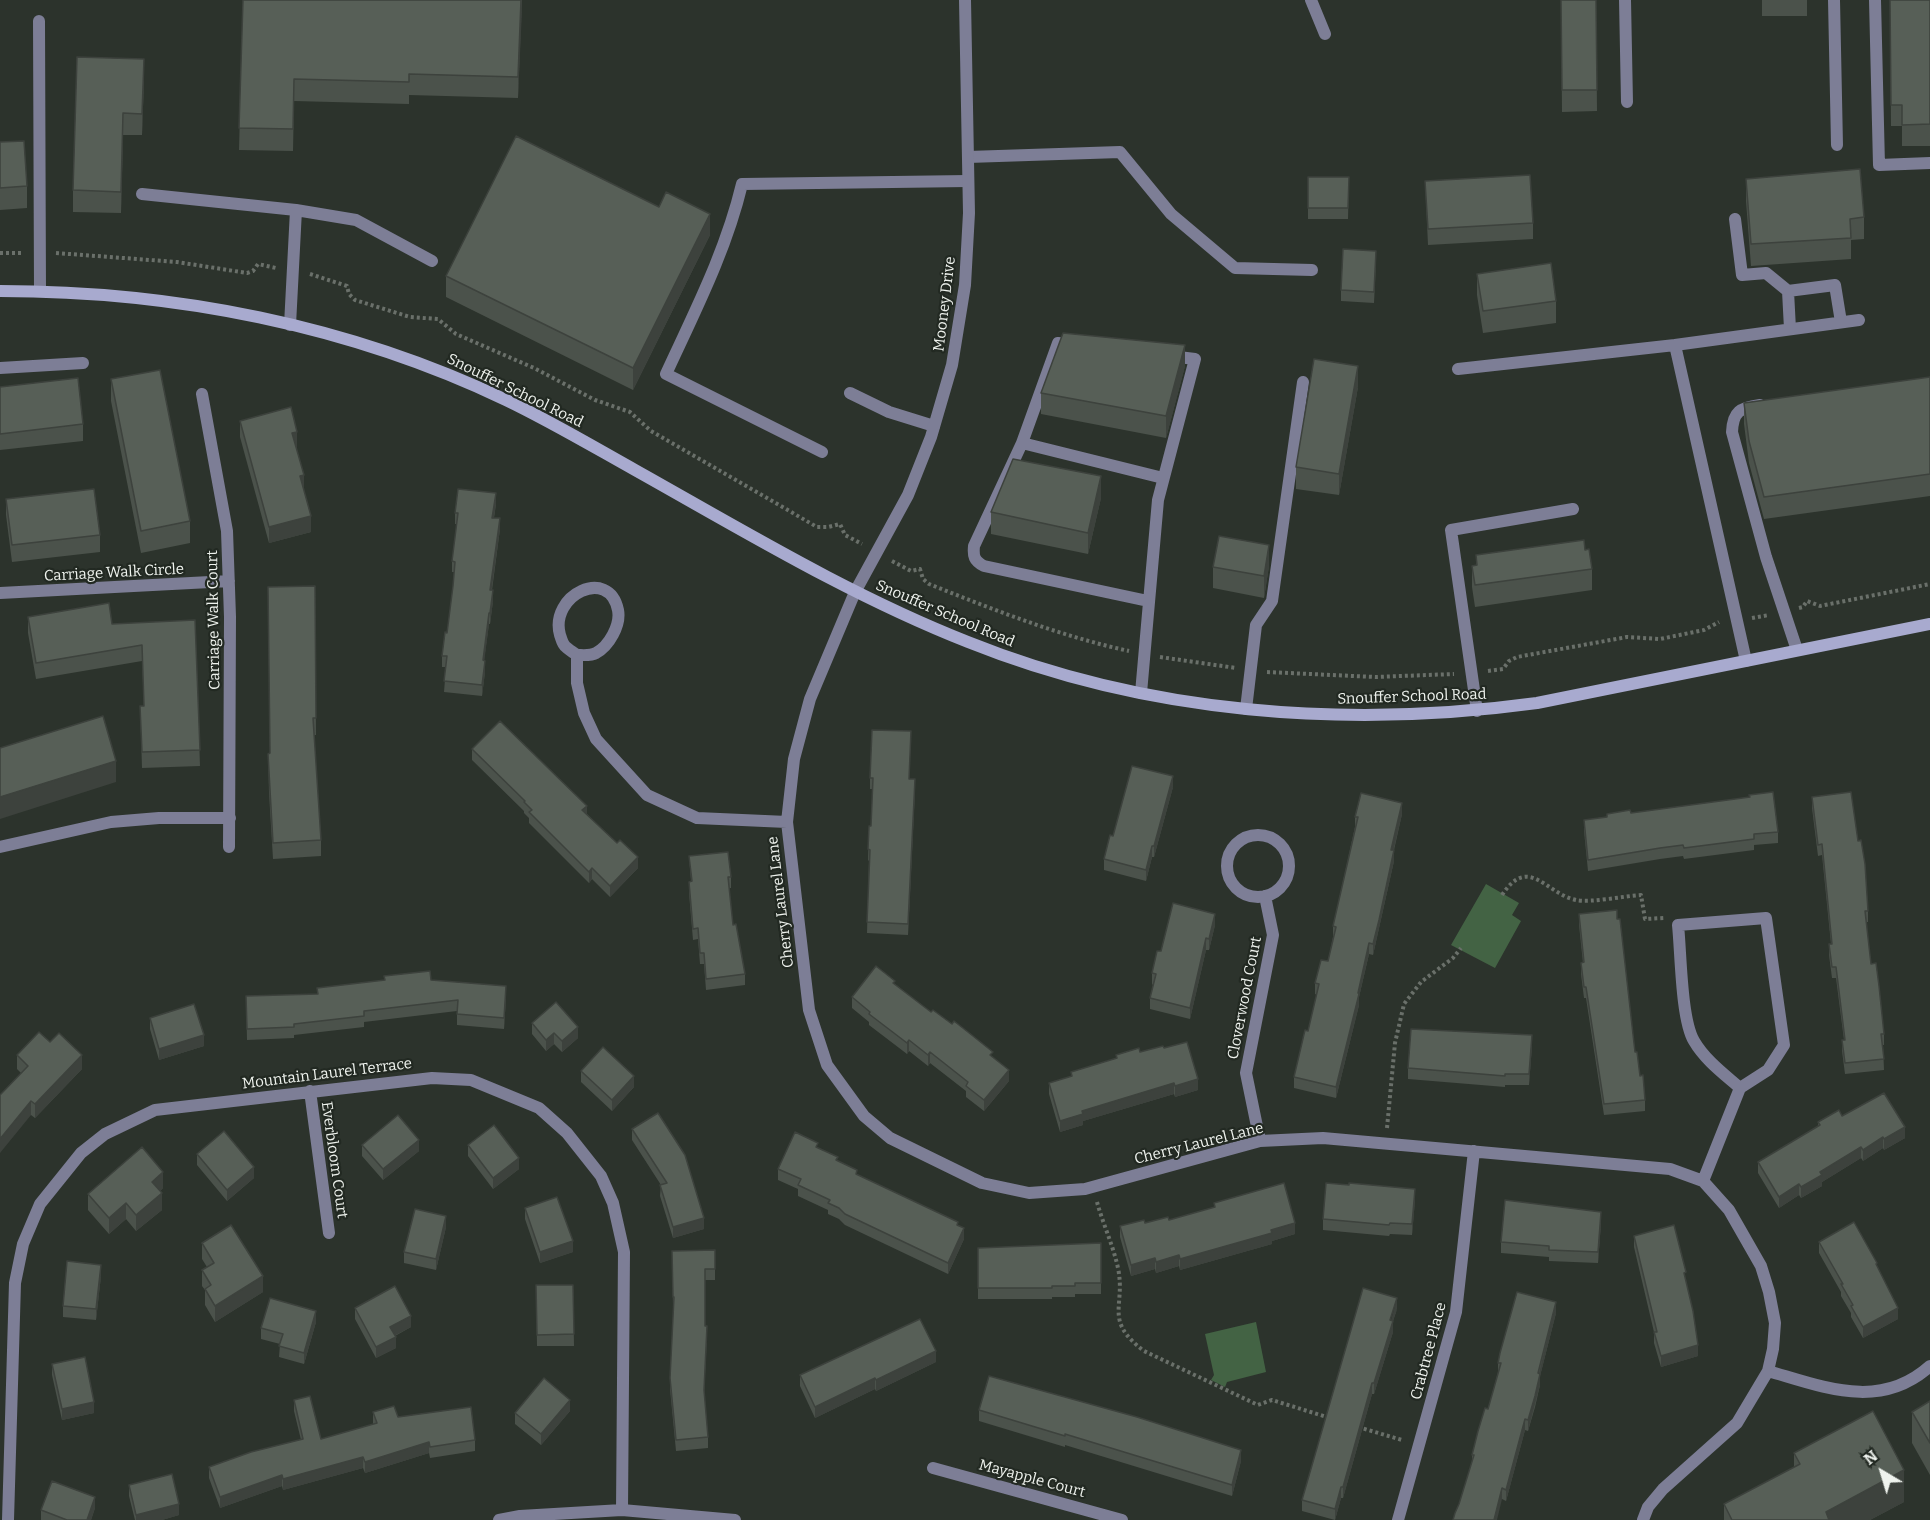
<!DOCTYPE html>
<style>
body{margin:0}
#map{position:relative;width:1930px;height:1520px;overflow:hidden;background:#2c332c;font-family:Bitter,serif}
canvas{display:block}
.north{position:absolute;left:1852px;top:1442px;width:60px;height:60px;-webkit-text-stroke:4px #222922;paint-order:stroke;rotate:322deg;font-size:16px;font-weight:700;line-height:24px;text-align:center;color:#eff3ee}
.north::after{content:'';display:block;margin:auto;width:21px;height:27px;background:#eff3ee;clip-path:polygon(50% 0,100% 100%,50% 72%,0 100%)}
</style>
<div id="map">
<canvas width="1930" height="1520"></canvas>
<div class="north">N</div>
</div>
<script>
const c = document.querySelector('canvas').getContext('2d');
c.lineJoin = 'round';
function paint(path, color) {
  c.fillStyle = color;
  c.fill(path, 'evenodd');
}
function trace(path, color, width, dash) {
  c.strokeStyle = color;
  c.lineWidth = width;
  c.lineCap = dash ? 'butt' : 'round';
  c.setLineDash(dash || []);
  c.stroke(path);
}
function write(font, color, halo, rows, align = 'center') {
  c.font = font + ' Bitter,serif';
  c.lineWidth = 4.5;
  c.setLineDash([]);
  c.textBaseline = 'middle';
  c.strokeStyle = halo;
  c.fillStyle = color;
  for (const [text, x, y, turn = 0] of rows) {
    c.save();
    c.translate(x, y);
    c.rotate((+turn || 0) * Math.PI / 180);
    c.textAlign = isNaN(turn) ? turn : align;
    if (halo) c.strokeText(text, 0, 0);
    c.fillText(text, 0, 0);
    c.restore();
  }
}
paint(new Path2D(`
 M1486 884 1519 903 1512 915 1521 921 1495 968 1451 945Z
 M1256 1322 1266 1372 1227 1382 1225 1387 1211 1380 1214 1375 1205 1334Z`), '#436344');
trace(new Path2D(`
 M0 253H24
 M56 253 177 262 247 273 253 271 258 264 276 268
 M310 274 347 286 349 294 355 300 410 317 438 319 456 334 534 368 595 400 630 412 651 431 817 527H828L840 524 845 535 862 544
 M892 561 911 571 920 569 923 579 929 584C994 610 1060 636 1129 651
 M1799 608 1803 607 1807 601 1820 606 1930 584
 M1752 618 1769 615
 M1160 657 1236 668
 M1488 671 1503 669 1509 661 1517 657 1627 637 1660 639 1704 630 1719 622
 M1267 672 1375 677 1454 674
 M1502 895C1529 854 1546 894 1576 900 1591 903 1624 896 1641 895L1645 919 1664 918
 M1387 1128 1395 1043 1404 1004 1421 982 1453 958 1461 948
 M1097 1202C1103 1224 1113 1245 1118 1268 1126 1307 1103 1320 1144 1351L1258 1405 1272 1400 1330 1418
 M1358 1427 1402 1440`), '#6a706a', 4, [3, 3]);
trace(new Path2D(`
 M1311 0 1325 34
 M1625 0 1627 102
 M1834 0 1837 145
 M1875 0 1879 165 1930 163
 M39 21 40 291
 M968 157 1120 152 1171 214 1235 268 1312 270
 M142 194 296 210 356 220 432 261
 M1735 219 1742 275 1766 273 1788 291
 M290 325 296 210
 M1790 329 1788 291 1835 285 1841 322
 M1075 345 1058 343 1022 443 974 546C973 556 974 561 984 566L1148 601
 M1675 345 1859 320
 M1458 369 1675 345 1746 661
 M850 393 889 412 934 426
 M1760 405C1740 408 1733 411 1732 432L1766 557 1797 650
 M1022 443 1163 478
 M822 452 666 374C695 311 726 251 742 184L968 181
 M1141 693 1158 500 1195 359 1170 356
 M1246 709 1256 625 1272 601 1303 382
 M1477 711 1451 530 1573 509`), '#7d7e96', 12);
trace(new Path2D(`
 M965 0 969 213 965 285 952 365 931 437 908 495 855 592 810 699 794 759 787 822 809 1010 827 1065 864 1116 890 1138 982 1183 1029 1193 1085 1189 1260 1141 1323 1138 1670 1169 1703 1181 1729 1210 1761 1266 1769 1292 1775 1323 1773 1349 1768 1371 1737 1423 1663 1489 1648 1507 1643 1520
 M0 368 83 363
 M202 394 227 531 230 617 229 847
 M0 593 229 581
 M577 655C583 655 591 656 596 653 609 646 621 625 618 610 609 566 549 595 560 635 562 640 562 644 566 647 569 650 574 653 577 655V683L584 713 596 739 647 795 697 818 787 822
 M1227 866a31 31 0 1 1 62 0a31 31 0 1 1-62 0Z
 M0 847 111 822 159 818H230
 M310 1091 329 1233
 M1260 1141 1246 1073 1273 935 1265 896
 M1703 1181 1740 1088 1768 1070 1784 1045 1766 918 1678 925C1681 953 1681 1019 1694 1041 1705 1060 1724 1074 1740 1088
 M1768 1371C1824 1387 1880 1411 1930 1366
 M933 1468 1122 1520
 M8 1520 15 1283 23 1244 40 1204 81 1153 105 1134 155 1110 432 1078 471 1080 539 1108 567 1133 601 1176 613 1203 624 1252 622 1510
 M499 1520 520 1516 622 1510 735 1520
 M1398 1520 1456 1312 1474 1151`), '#7d7e96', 12);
trace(new Path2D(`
 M0 291C174 291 349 325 506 400 550 421 592 446 635 470 744 531 851 596 968 642 1147 714 1347 729 1537 703L1930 624`), '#a8aacf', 12);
paint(new Path2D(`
 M243 0H522L518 98 409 95V104L294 101 293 151 239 150Z
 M1561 0H1596L1597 111 1562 112Z
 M1762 0H1807V16H1762Z
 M1890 0H1930V146H1902V126H1891Z
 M144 80 142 135H123L121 213 73 212V190Z
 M0 142 27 186V208L0 210Z
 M1308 177H1349L1348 219H1308Z
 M1746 179 1864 217V239L1851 240V259L1751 266 1746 201Z
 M1425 181 1533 223V239L1428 245Z
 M659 207 710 235 633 390 446 297V276Z
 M1376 262 1374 303 1341 301V290Z
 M1477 274 1556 301V323L1483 333 1477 295Z
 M1185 366 1166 438 1041 414V393Z
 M1930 377V496L1764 519 1749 463 1744 424V403Z
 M111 379 190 521V543L141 553 111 401Z
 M0 387 83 424V441L0 450Z
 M1358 387 1339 495 1296 489V467Z
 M240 421 297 448H296L311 532 269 543 240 437Z
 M1101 498 1088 554 991 534V512Z
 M6 499 100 535V552L12 562 6 515Z
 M496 504 494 518 500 529 492 590 493 601 490 624H489L484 660 485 672 482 696 444 692 446 667H442V656L447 633 453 586 454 572H452V561L457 524H455V513Z
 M1585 550 1592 569V590L1475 607 1472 587V566L1476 565V555Z
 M1269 566 1264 598 1213 588V567Z
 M315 586 316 735H314L321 840V856L273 859 269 793 268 754H270Z
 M28 617 112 624 195 620 200 766 142 768 140 706H144L142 661 36 679 28 633Z
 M472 749 587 814 638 868 610 897 592 879 589 883 529 823V818L524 813V811L472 760Z
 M870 778 909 779 915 790 908 935 867 933 869 861 868 860 869 826H871L873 789H870Z
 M1173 787 1154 857H1152L1146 881 1104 870V859L1113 836Z
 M1812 797 1868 911V922H1866L1871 964 1884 1034V1045H1883L1884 1070 1845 1074 1842 1051V1040H1844L1836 978H1832L1829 955V944H1831L1822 855 1818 856 1812 808Z
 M1631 813 1778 832V843L1754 845V850L1684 859 1683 856 1660 859 1588 871 1584 831V820Z
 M1402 814 1394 850V861L1373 955 1369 954 1359 997V1005L1336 1098 1294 1088V1077L1308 1031 1317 995 1315 994V983L1328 961 1333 937V926L1355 827V817Z
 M689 856 731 877V888H729L733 925 745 974V985L706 990 704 964H700L698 939 693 940 689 893V882L691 881Z
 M1579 914 1635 1052 1645 1100V1111L1604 1115 1586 998H1584L1581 974V963H1583L1579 925Z
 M1215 925 1209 950H1206L1190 1019 1150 1009V998L1153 985 1152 984V973L1161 951Z
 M384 976 431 980 506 997 504 1029 457 1025V1011L364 1022V1027L294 1035V1038L247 1040 246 996 317 994V988L384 980Z
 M895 984 931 1012 993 1058 1009 1081 984 1111 966 1097V1091L930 1063 928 1066 909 1051 907 1054 869 1025V1022L852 1008V997Z
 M150 1018 204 1046 159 1060 150 1029Z
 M532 1023 578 1038 562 1052 554 1044 546 1051 532 1034Z
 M50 1042 82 1069 35 1118 31 1115 21 1073 17 1069V1055Z
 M1532 1046 1529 1085H1505V1087L1408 1079V1068Z
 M1164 1048 1198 1090 1175 1097 1174 1094 1083 1121V1125L1060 1132 1049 1094V1083L1071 1077V1072L1116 1059V1055Z
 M581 1071 634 1087 612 1111 581 1082Z
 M1842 1116 1905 1138 1884 1150 1883 1148 1863 1161 1861 1158 1822 1182V1186L1801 1198 1799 1195 1779 1208 1758 1173V1162L1818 1126V1122Z
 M632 1129 704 1229 673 1238 660 1196 661 1185 632 1140Z
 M362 1145 419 1151 383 1180 362 1156Z
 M468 1145 519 1169 493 1189 468 1156Z
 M818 1148 857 1175 958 1226 964 1239 948 1274 845 1225 839 1219 828 1214V1210L798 1196V1189L778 1180V1169Z
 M197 1154 254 1178 227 1201 197 1165Z
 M163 1188 160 1191 162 1210 136 1231 126 1219 109 1234 88 1210V1194Z
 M1415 1200 1412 1235 1390 1234 1389 1236 1323 1230V1219Z
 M1214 1203 1295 1234 1272 1241V1244L1180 1270 1179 1266 1156 1273 1155 1269 1131 1276 1120 1237V1226L1169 1220 1214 1207Z
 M525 1208 573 1252 540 1263 525 1219Z
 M1601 1223 1598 1263 1549 1261V1257L1501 1253V1242Z
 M446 1227 436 1270 404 1263V1252Z
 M1634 1236 1686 1281 1698 1356 1661 1367 1654 1343V1332L1634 1247Z
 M1819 1242 1877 1267 1898 1319 1863 1338 1851 1317V1313L1841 1296V1292L1819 1253Z
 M202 1243 263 1292 215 1322 205 1305V1290L202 1286V1270L207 1267 202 1259Z
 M1101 1243V1294H1075V1297H1052V1299H978V1248Z
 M715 1250V1280H705V1326L707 1337 704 1394 708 1437V1448L676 1451 670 1389 674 1308H673L672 1251Z
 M101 1276 96 1320 63 1317V1306Z
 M536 1285H573L574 1346H537Z
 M355 1308 411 1327 395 1336 396 1348 376 1358 355 1319Z
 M1397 1309 1393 1321V1332L1374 1394H1372L1343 1498H1341L1335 1520 1302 1511V1500Z
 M1556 1313 1540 1376V1385L1535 1407 1528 1431 1525 1430 1506 1501 1502 1499 1459 1504 1472 1462V1455L1488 1409 1498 1372V1363Z
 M316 1322 304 1364 279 1357 280 1344 261 1339V1328Z
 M936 1362 876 1391 875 1389 815 1418 800 1386V1375Z
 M52 1364 94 1413 62 1420 52 1375Z
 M294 1400 321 1439 373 1424V1412L398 1417 475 1440V1451L430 1458 429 1453 365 1473 363 1468 283 1490 282 1486 220 1508 209 1478V1467L301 1440 294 1411Z
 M1930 1401V1475L1912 1443V1412Z
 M979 1410 1241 1461 1232 1496 1065 1445V1447L979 1421Z
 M570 1411 541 1445 515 1424V1413Z
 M1794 1453 1904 1502 1870 1520H1724V1504L1794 1467Z
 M129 1485 179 1515 162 1520H135L129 1496Z
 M95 1508 91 1520H41V1510Z`), '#4b524b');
paint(new Path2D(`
 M521 0 522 10 518 98V77Z
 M144 59V80L142 135V114Z
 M123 113V135L121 213V192Z
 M710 214V235L633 390V368Z
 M1185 345V366L1166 438V416Z
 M1358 366V387L1339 495V474Z
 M297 432V448L292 450V433Z
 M304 475V491L300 476Z
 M1101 476V498L1088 554V533Z
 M496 493V504L492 529V518Z
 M311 516V532L269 543V527Z
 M500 518V529L490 601V590Z
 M1269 545V566L1264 598V576Z
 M493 590V601L490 624V613Z
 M489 613V624L483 671V660Z
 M485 661V672L482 696V685Z
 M116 761V782L0 819V797Z
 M1173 776V787L1154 857V846Z
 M915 779V790L908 935V924Z
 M1402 803V814L1391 861V850Z
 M587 806V817L582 810Z
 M1152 846V857L1146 881V870Z
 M1394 850V861L1373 955V944Z
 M638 857V868L610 897V886Z
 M592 868V879L589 883V872Z
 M1215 914V925L1209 950V939Z
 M1206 938V950L1190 1019V1008Z
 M1369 943V954L1359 997V1005L1336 1098V1087Z
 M506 986V997L504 1029V1018Z
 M578 1027V1038L562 1052V1041Z
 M554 1033V1044L546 1051V1040Z
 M204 1035V1046L159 1060V1049Z
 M1532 1035V1046L1529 1085V1074Z
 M909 1040V1051L907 1054V1043Z
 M930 1052V1063L928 1066V1055Z
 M82 1055V1069L35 1118V1104Z
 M1009 1070V1081L984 1111V1100Z
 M634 1076V1087L612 1111V1100Z
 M1198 1079V1090L1175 1097V1086Z
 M1174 1083V1094L1083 1121V1125L1060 1132V1121L1082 1111Z
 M31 1101V1115L0 1153V1139Z
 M1905 1127V1138L1884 1150V1139Z
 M1883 1137V1148L1863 1161V1150Z
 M419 1140V1151L383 1180V1169Z
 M1861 1147V1158L1822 1182V1186L1801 1198V1187L1820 1172Z
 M519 1158V1169L493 1189V1178Z
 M254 1167V1178L227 1201V1190Z
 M163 1172V1188L152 1198V1182Z
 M1799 1184V1195L1779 1208V1197Z
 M1415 1189V1200L1412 1235V1224Z
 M162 1193V1210L136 1231V1215Z
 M126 1203V1219L109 1234V1218Z
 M1601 1212V1223L1598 1263V1252Z
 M446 1216V1227L436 1270V1259Z
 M704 1218V1229L673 1238V1227Z
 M1295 1223V1234L1272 1241V1244L1180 1270V1259Z
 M964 1228V1239L948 1274V1263Z
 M573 1241V1252L540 1263V1252Z
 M1179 1255V1266L1156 1273V1262Z
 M1155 1258V1269L1131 1276V1265Z
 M101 1265V1276L96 1320V1309Z
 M263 1276V1292L215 1322V1306Z
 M1397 1298V1309L1393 1321V1332L1374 1394V1383Z
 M1556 1302V1313L1540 1376V1385L1528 1431V1420Z
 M1898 1308V1319L1863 1338V1327Z
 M316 1311V1322L304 1364V1353Z
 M411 1316V1327L390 1338V1327Z
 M396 1337V1348L376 1358V1347Z
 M1698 1345V1356L1661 1367V1356Z
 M936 1351V1362L876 1391V1380Z
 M875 1378V1389L815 1418V1407Z
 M1372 1383V1394L1343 1498V1487Z
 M570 1400V1411L541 1445V1434Z
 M94 1402V1413L62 1420V1409Z
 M1525 1419V1430L1506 1501V1490Z
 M429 1442V1453L365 1473V1462Z
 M1241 1450V1461L1232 1496V1485Z
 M363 1457V1468L283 1490V1479Z
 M1904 1470V1502L1870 1520H1826V1512Z
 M282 1475V1486L220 1508V1497Z
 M1341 1487V1498L1335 1520V1509Z
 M1502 1488V1499L1497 1520H1494Z
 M95 1497V1508L91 1520H87Z
 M179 1504V1515L162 1520H136V1515Z`), '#3d423d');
const building = new Path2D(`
 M243 0H521L518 77 409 74V82L294 79 293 129 239 128Z
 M1561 0H1596L1597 90H1562Z
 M1890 0H1930V124L1902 125V105H1891Z
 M77 57 144 59 142 114 123 113 121 192 73 190Z
 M516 136 659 207 666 192 710 214 633 368 446 276Z
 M24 141 27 186 0 188V142Z
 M1860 169 1864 217 1850 219 1851 238 1751 244 1746 179Z
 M1530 175 1533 223 1428 229 1425 181Z
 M1308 177H1349L1348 208H1308Z
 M1343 249 1376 251 1374 292 1341 290Z
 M1551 263 1556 301 1483 311 1477 274Z
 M1063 333 1185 345 1166 416 1041 393Z
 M1314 359 1358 366 1339 474 1296 467Z
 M160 370 190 521 141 531 111 379Z
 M1930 377V474L1764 497 1749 441 1744 403Z
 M78 378 83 424 0 434V387Z
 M291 407 297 432 292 433 304 475 300 476 311 516 269 527 240 421Z
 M1013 459 1101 476 1088 533 991 512Z
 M94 489 100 535 12 545 6 499Z
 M458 489 496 493 492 518H500L490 590H493L490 613H489L483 660 485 661 482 685 444 681 447 656H442L445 632 447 633 453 586 455 562 452 561 458 513H455Z
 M1219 536 1269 545 1264 576 1213 567Z
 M1584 540 1585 550 1589 549 1592 569 1475 585 1472 566 1477 565 1476 555Z
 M315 586 316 718H313L321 840 273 843 268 754 270 753 268 587Z
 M109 603 112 624 195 620 200 750 142 752 140 706H144L142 645 36 663 28 617Z
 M103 716 116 761 0 797V748Z
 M500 721 587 806 582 810 617 843 620 840 638 857 610 886 592 868 589 872 529 812 532 810 524 802 525 801 472 749Z
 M872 730 911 731 909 779H915L908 924 867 922 870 850 868 849 869 826H871L873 778H870Z
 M1132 766 1173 776 1154 846H1152L1146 870 1104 859 1110 835 1113 836Z
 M1773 792 1778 832 1754 834V839L1684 848 1683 845 1660 848 1588 860 1584 820 1607 817V814L1630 810 1631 813 1750 797 1749 795Z
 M1851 792 1858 841 1861 840 1865 864 1868 911H1865L1871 964 1876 963 1879 986 1884 1034H1881L1884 1059 1845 1063 1842 1040H1845L1839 991 1836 967H1832L1829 944H1832L1822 844 1818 845 1812 797Z
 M1361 793 1402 803 1391 850H1394L1379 920 1373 944 1369 943 1358 993 1359 994 1336 1087 1294 1077 1305 1030 1308 1031 1319 984 1315 983 1321 960 1328 961 1336 927 1333 926 1358 817H1355Z
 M728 852 731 877H728L733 925 736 924 745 974 706 979 704 953H700L698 928 693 929 689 882 692 881 689 856Z
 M1173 903 1215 914 1209 939 1206 938 1190 1008 1150 998 1156 974 1152 973 1157 951H1161Z
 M1617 910V919H1620L1635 1052H1637L1640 1076 1643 1075 1645 1100 1604 1104 1586 987H1584L1581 963 1584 962 1579 914Z
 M876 966 895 981 893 983 931 1012 933 1010 952 1024 954 1021 973 1036 993 1052 990 1055 1009 1070 984 1100 966 1086 968 1082 930 1052 928 1055 909 1040 907 1043 869 1014 870 1012 852 997Z
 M430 971 431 980 506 986 504 1018 457 1014 458 1000 364 1011V1016L294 1024V1027L247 1029 246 996 318 994 317 988 385 980 384 976Z
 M556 1002 578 1027 562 1041 554 1033 546 1040 532 1023Z
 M194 1004 204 1035 159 1049 150 1018Z
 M1411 1029 1532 1035 1529 1074H1505V1076L1408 1068Z
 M39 1032 50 1042 59 1033 82 1055 35 1104 31 1101 0 1139V1095L28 1066 17 1055Z
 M1187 1042 1198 1079 1175 1086 1174 1083 1082 1111 1083 1114 1060 1121 1049 1083 1072 1076 1071 1072 1117 1058 1116 1055 1139 1048 1140 1052 1163 1046 1164 1048Z
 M603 1047 634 1076 612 1100 581 1071Z
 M1884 1093 1905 1127 1884 1139 1883 1137 1863 1150 1861 1147 1820 1172 1822 1175 1801 1187 1799 1184 1779 1197 1758 1162 1820 1125 1818 1122 1839 1110 1842 1116Z
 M658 1113 685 1155 704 1218 673 1227 660 1185 667 1183 632 1129Z
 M398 1115 419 1140 383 1169 362 1145Z
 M494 1125 519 1158 493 1178 468 1145Z
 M224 1131 254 1167 227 1190 197 1154Z
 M795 1132 818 1143 816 1147 838 1157 836 1160 857 1170 856 1174 958 1222 957 1225 964 1228 948 1263 845 1214 839 1208 828 1203 830 1200 798 1185 801 1179 778 1169Z
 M142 1147 163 1172 152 1182 162 1193 136 1215 126 1203 109 1218 88 1194Z
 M1284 1183 1295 1223 1271 1230 1272 1233 1180 1259 1179 1255 1156 1262 1155 1258 1131 1265 1120 1226 1144 1220 1145 1223 1168 1217 1169 1220 1215 1207 1214 1203Z
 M1326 1183 1349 1185V1183L1415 1189 1412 1224 1390 1223 1389 1225 1323 1219Z
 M557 1197 573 1241 540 1252 525 1208Z
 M1505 1200 1601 1212 1598 1252 1549 1250V1246L1501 1242Z
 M415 1209 446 1216 436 1259 404 1252Z
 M1854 1222 1877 1263 1876 1264 1898 1308 1863 1327 1851 1306 1853 1305 1841 1284H1843L1819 1242Z
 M231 1225 263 1276 215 1306 205 1289 211 1285 202 1270 214 1263 202 1243Z
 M1674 1225 1686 1272 1684 1273 1693 1311 1698 1345 1661 1356 1654 1332H1657L1634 1236Z
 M1101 1243V1283H1075V1286H1052V1288H978V1248Z
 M715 1250V1269H705V1326H707L704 1390 708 1437 676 1440 670 1378 674 1297H673L672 1251Z
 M67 1261 101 1265 96 1309 63 1306Z
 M536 1285H573L574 1334 537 1335Z
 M395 1286 411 1316 390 1327 396 1337 376 1347 355 1308Z
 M1363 1288 1397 1298 1390 1320 1393 1321 1374 1383H1372L1343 1487H1341L1335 1509 1302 1500Z
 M1517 1292 1556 1302 1538 1373 1540 1374 1535 1396 1528 1420 1525 1419 1506 1490 1502 1488 1494 1520H1453L1455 1513 1459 1504 1474 1455H1472L1478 1431 1485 1408 1488 1409 1501 1363H1498L1500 1353Z
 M270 1298 316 1311 304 1353 279 1346 283 1334 261 1328Z
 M920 1319 936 1351 876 1380 875 1378 815 1407 800 1375Z
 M85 1357 94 1402 62 1409 52 1364Z
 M989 1376 1137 1417 1241 1450 1232 1485 1065 1434V1436L979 1410Z
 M544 1378 570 1400 541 1434 515 1413Z
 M310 1396 321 1439 377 1423 373 1412 394 1406 398 1417 471 1407 475 1440 430 1447 429 1442 365 1462 363 1457 283 1479 282 1475 220 1497 209 1467 251 1452 303 1439 294 1400Z
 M1930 1401V1443L1912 1412Z
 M1873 1411 1904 1470 1826 1512 1829 1520H1732L1724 1504 1800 1464 1794 1453Z
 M172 1474 179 1504 136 1515 129 1485Z
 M52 1481 95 1497 87 1520H67L41 1510Z`);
paint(building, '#575f57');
trace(building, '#3d423d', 1.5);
write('15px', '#eff3ee', '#222922', [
 ["Mooney Drive",945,304,-83],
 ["Snouffer School Road",515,391,26],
 ["Carriage Walk Circle",114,573,-3],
 ["Snouffer School Road",945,614,23],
 ["Carriage Walk Court",214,620,-91],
 ["Snouffer School Road",1412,697,-2],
 ["Cherry Laurel Lane",781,902,-97],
 ["Cloverwood Court",1245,998,-79],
 ["Mountain Laurel Terrace",327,1074,-7],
 ["Cherry Laurel Lane",1199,1144,-14],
 ["Everbloom Court",334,1160,82],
 ["Crabtree Place",1429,1351,-75],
 ["Mayapple Court",1032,1479,15]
]);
</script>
